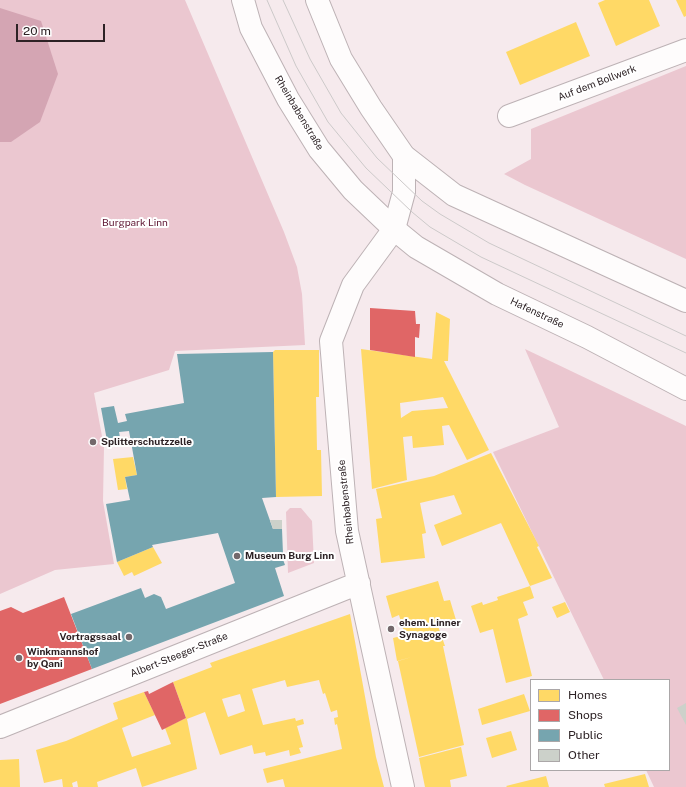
<!DOCTYPE html>
<meta charset="utf-8">
<style>
body{margin:0}
#map{position:relative;width:686px;height:787px;overflow:hidden;background:#f6eaed;font-family:"Public Sans",sans-serif}
canvas{display:block}
.legend{position:absolute;left:530px;top:679px;width:140px;height:92px;box-sizing:border-box;background:#fff;border:1px solid #aba7a8;margin:0;padding:5px 7px;list-style:none;font-size:12px;color:#2d2225}
.legend li{display:flex;align-items:center;gap:8px;height:20px}
.legend b{width:20px;border:1px solid #aba7a8}
.scale{position:absolute;left:16px;top:24px;width:89px;height:18px;box-sizing:border-box;border:2px solid #2d2225;border-top:0;padding-left:5px;font-size:12px;line-height:14px;white-space:nowrap;color:#2d2225;-webkit-text-stroke:3px #fff;paint-order:stroke}
</style>
<div id="map">
<canvas width="686" height="787"></canvas>
<ul class="legend">
<li><b style="height:11px;background:#ffd966"></b>Homes</li>
<li><b style="height:11px;background:#e06666"></b>Shops</li>
<li><b style="height:11px;background:#76a5af"></b>Public</li>
<li><b style="height:11px;background:#ccd1ca"></b>Other</li>
</ul>
<div class="scale">20 m</div>
</div>
<script>
const c = document.querySelector('canvas').getContext('2d');
c.lineJoin = 'round';
function paint(path, color) {
  c.fillStyle = color;
  c.fill(path, 'evenodd');
}
function trace(path, color, width, dash) {
  c.strokeStyle = color;
  c.lineWidth = width;
  c.lineCap = dash ? 'butt' : 'round';
  c.setLineDash(dash || []);
  c.stroke(path);
}
function write(font, color, halo, rows, align = 'center') {
  c.font = font + ' "Public Sans",sans-serif';
  c.lineWidth = 4;
  c.setLineDash([]);
  c.textBaseline = 'middle';
  c.strokeStyle = halo;
  c.fillStyle = color;
  for (const [text, x, y, turn = 0] of rows) {
    c.save();
    c.translate(x, y);
    c.rotate((+turn || 0) * Math.PI / 180);
    c.textAlign = isNaN(turn) ? turn : align;
    if (halo) c.strokeText(text, 0, 0);
    c.fillText(text, 0, 0);
    c.restore();
  }
}
paint(new Path2D(`
 M0 0H185L284 232 297 267 302 294 305 345 175 351 169 370 94 393 104 447 103 501 114 564 55 570 0 594Z
 M686 66V259L525 185 504 174 531 159V129Z
 M525 349 686 426V787H654L646 770H669V680H604L493 452 559 427Z
 M290 508H301L312 521 314 563 288 573 286 512Z`), '#ebc7d0');
paint(new Path2D(`
 M0 8 41 21 58 74 40 122 11 142H0Z`), '#d4a5b3');
paint(new Path2D(`
 M605 0H649L660 26 616 46 598 3Z
 M676 0H686V16L684 17Z
 M576 22 590 56 520 85 506 52Z
 M436 312 450 319 448 361H444L489 450 467 460 449 425 442 426 444 445 413 448 412 436 403 437 407 480 372 489 361 349 432 359ZM443 397 448 408 412 411 401 418 400 403Z
 M275 350H319V397H316L317 450H321L322 496 276 497 273 352Z
 M491 453 539 546 537 547 552 578 530 586 501 523 442 546 434 525 462 514 454 495 420 503 426 533 422 534 425 558 381 563 376 519 382 518 376 489 434 476Z
 M133 457 137 475 125 477 127 489 118 490 113 459Z
 M153 547 162 563 134 576 132 572 124 576 117 562Z
 M438 581 444 601 450 600 456 620 438 626 445 646H443L464 745 419 757 398 661 412 657 397 661 393 638 405 635 399 615 392 618 386 596Z
 M530 586 534 598 523 602 528 615 518 619 532 676 506 683 493 629 480 633 471 606 482 602 483 605 498 600 497 597Z
 M565 602 570 612 557 618 552 607Z
 M350 614 376 757 384 787H285L283 779 267 783 263 769 342 749 337 724 335 725 334 718 338 717 337 710 331 712 325 693 323 694 319 680 287 687 285 680 252 689 263 725 295 718 296 721 303 719 304 724 297 726 303 747 299 748 301 753 290 756 289 750 266 756 265 752 254 754 252 745 220 755 205 712 187 719 197 769 142 787 136 768 97 782 98 787H78L77 781 72 783 73 787H63L62 779 44 783 36 750 66 741 118 719 113 703 144 692 155 715 122 728 132 757 171 744 165 728 186 718 173 682 212 667 210 663ZM240 694 245 711 228 717 222 699Z
 M524 694 530 711 482 725 478 709Z
 M511 731 517 750 492 758 486 738Z
 M461 747 467 776 450 780 451 787H425L419 758Z
 M19 759 20 787H0V760Z
 M645 774 649 787H605L604 784Z
 M546 776 549 787H507L506 786Z`), '#ffd966');
paint(new Path2D(`
 M370 308 415 311 416 324H420L419 338 415 337V357L370 350Z
 M64 597 92 669 0 704V611L11 607 23 613Z
 M173 682 186 718 162 730 144 692 148 691 149 694Z`), '#e06666');
paint(new Path2D(`
 M273 352 276 497 262 498 273 529H282L283 554H281L285 565 275 568 284 596 92 669 71 614 141 588 145 598 154 594 161 597 166 609 235 583 218 533 152 545 153 547 117 562 106 504 130 500 125 477 137 475 129 431 119 432 121 443 108 446 101 408 114 406 118 423 127 421 125 414 184 403 177 354Z`), '#76a5af');
paint(new Path2D(`
 M270 520H282V529H273Z
 M686 703V725L677 708Z`), '#ccd1ca');
const minor = new Path2D(`
 M509 116 686 50
 M0 727 359 583
 M403 787 347 531 331 341 353 285 394 229 404 192V156`);
const secondary = new Path2D(`
 M243 0 251 28 288 99 319 149 353 190 394 229 416 247 497 294 587 337 686 389
 M317 0 341 59 371 108 404 156 454 195 686 301`);
trace(minor, '#bdb2b5', 24);
trace(secondary, '#bdb2b5', 24);
trace(minor, '#fefcfc', 22);
trace(secondary, '#fefcfc', 22);
trace(new Path2D(`
 M267 0 296 66 328 122 366 168 412 212 430 227 481 257 686 353
 M283 0 310 59 341 113 377 158 422 201 440 214 489 243 686 336`), '#ccc9c9', 1);
for (const [x, y, r, color] of [
 [93,442,4,"#73686b"],
 [237,556,4,"#73686b"],
 [391,629,4,"#73686b"],
 [129,637,4,"#73686b"],
 [19,658,4,"#73686b"]
]) {
  const dot = new Path2D();
  dot.arc(x, y, r, 0, 2 * Math.PI);
  c.fillStyle = color;
  c.fill(dot);
  trace(dot, '#fff', 1.5);
}
write('10px', '#2d2225', '#fff', [
 ["Auf dem Bollwerk",597,83,-21],
 ["Rheinbabenstraße",299,113,59],
 ["Hafenstraße",537,313,25],
 ["Rheinbabenstraße",346,502,-96],
 ["Albert-Steeger-Straße",179,655,-22]
]);
write('10px', '#5e1532', '#fff', [
 ["Burgpark Linn",135,223]
]);
write('bold 10px', '#2d2225', '#fff', [
 ["Splitterschutzzelle",101,442],
 ["Museum Burg Linn",245,556],
 ["ehem. Linner",399,623],
 ["Synagoge",399,635],
 ["Vortragssaal",121,637,"right"],
 ["Winkmannshof",27,652],
 ["by Qani",27,664]
], 'left');
</script>
